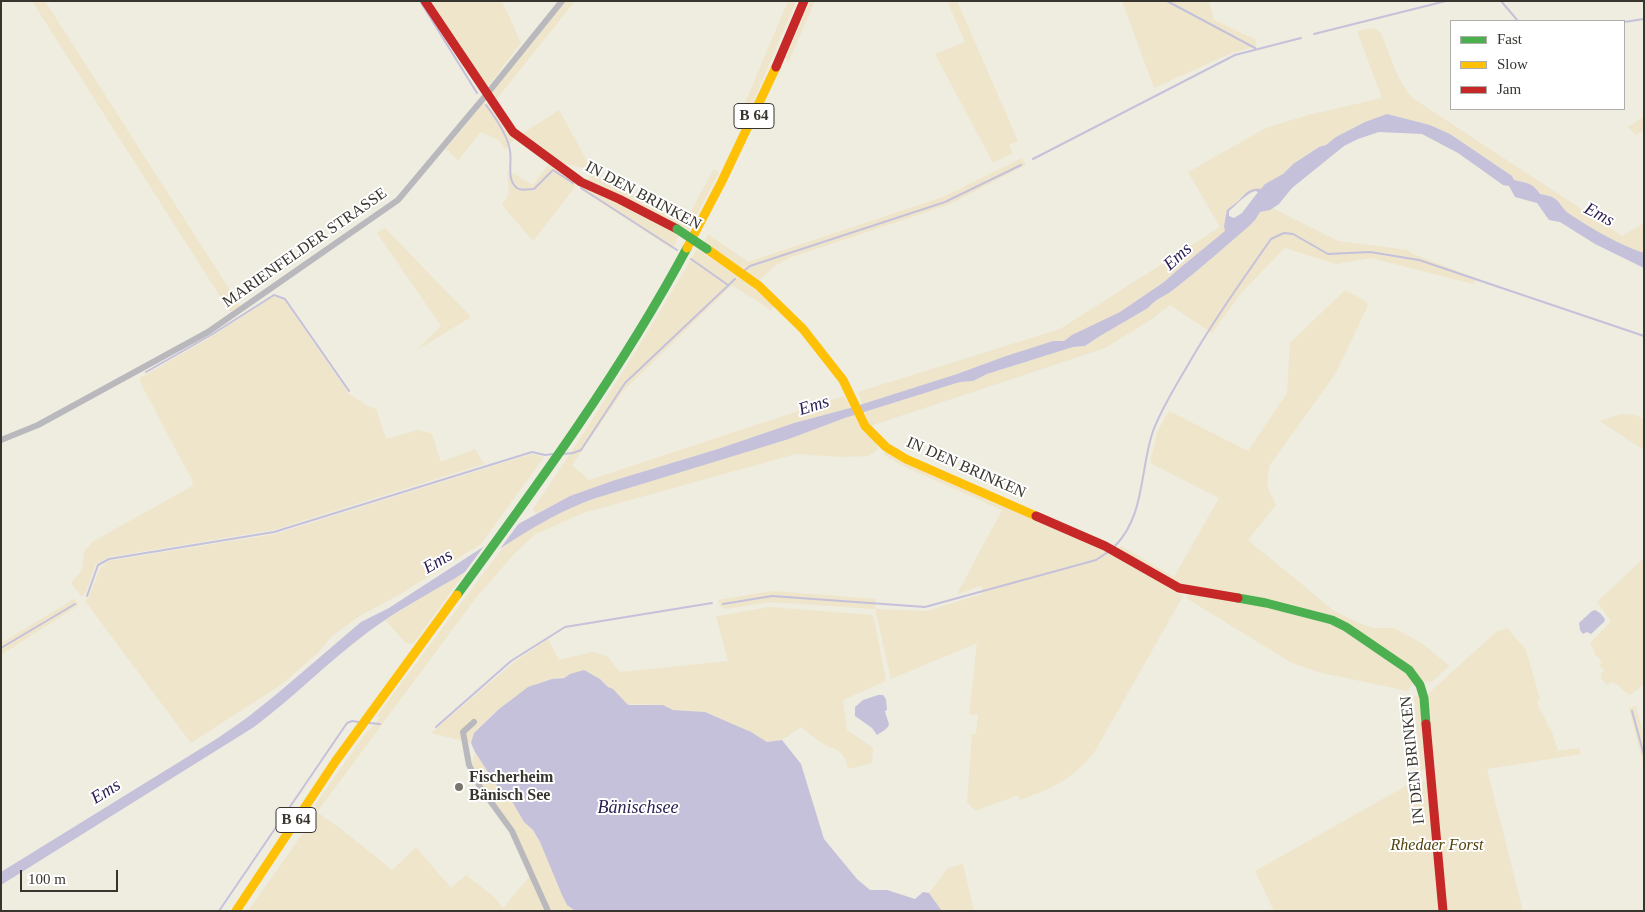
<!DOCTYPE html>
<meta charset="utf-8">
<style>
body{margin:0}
#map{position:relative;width:1645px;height:912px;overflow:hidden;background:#efece0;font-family:Georgia,serif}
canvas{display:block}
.frame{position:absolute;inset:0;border:2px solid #37352d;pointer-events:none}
.legend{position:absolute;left:1450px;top:20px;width:175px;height:90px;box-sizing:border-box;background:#fff;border:1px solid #afaeab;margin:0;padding:6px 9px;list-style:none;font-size:15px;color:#37352d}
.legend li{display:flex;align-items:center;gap:10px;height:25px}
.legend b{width:25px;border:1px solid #afaeab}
.scale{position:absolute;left:20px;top:870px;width:98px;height:22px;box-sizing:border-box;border:2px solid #37352d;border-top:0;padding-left:6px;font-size:15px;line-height:18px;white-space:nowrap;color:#37352d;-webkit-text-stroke:4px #fff;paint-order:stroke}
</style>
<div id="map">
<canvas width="1645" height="912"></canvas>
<div class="frame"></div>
<ul class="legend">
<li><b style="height:6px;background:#4caf50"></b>Fast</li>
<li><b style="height:6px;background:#ffc107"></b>Slow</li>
<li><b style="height:6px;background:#c62828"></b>Jam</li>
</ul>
<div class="scale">100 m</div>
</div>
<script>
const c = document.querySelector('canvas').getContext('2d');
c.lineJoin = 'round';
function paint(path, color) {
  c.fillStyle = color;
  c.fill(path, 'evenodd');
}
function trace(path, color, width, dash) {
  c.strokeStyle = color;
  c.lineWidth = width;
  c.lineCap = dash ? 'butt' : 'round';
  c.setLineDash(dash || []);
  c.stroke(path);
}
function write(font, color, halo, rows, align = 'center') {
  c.font = font + ' Georgia,serif';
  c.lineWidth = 4;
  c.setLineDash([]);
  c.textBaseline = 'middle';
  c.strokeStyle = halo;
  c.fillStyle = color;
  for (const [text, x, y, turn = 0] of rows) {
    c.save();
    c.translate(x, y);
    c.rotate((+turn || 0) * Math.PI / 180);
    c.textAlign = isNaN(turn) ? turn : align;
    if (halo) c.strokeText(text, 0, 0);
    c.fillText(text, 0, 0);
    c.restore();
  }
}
paint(new Path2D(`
 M32 1H45L240 306 230 312Z
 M429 1H502L521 43 489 85 482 82Z
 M566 1H575L495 101 491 94Z
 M788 1H796L743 126 737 122Z
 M810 1H815L788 63 786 58Z
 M947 1H957L1018 141 1009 145 1013 153 993 163 935 54 965 42Z
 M1122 1H1209L1214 20 1256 40V47L1234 52 1154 88Z
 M1371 28 1376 29 1381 33C1390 54 1397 83 1414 99L1622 236 1644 223V253C1618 244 1594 230 1571 215 1557 205 1563 197 1540 194 1532 182 1526 183 1513 180L1512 176 1450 134 1430 125 1387 114 1336 137 1326 145 1318 147 1293 164 1283 174 1261 189C1251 189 1228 205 1226 215 1225 219 1224 226 1226 231L1181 267 1164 282 1120 312 1064 341H1053L1006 356 957 374 862 404 858 392 1060 329 1220 227 1188 172 1266 128 1308 115 1382 98 1357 31Z
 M484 103H489L514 139 505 150 499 140 481 132 458 160 446 149Z
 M559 110 592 170 605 183 687 218 714 169 719 172 688 232 588 181 592 170 559 162 520 135Z
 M1644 116V130L1636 135 1628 127Z
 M1022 158 1026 165 948 205 789 258 773 267 762 278 756 281 704 242 708 234 748 262 943 197Z
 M549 164 574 181 575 187 533 241 502 205 509 194 507 170 533 185Z
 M583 186 652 220 679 236 672 249 580 189Z
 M1272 208 1338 241 1408 250 1413 254 1476 278 1473 284 1371 258 1336 264 1285 248 1241 293 1212 333 1170 305 1152 319 1105 348 870 426 865 412 960 382 973 381 987 374 1073 347C1083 349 1093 342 1100 336L1148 308C1154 300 1165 296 1173 290 1199 270 1223 248 1248 227L1255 220 1260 212Z
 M385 228 471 317 417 350 441 326 377 233Z
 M697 249 747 283 775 306 771 310 732 285 623 391 572 465 589 480 844 396 850 408 794 423 718 449 612 481 570 496 536 514 533 509C591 424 645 338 697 249Z
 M1345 290 1366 301 1368 305 1336 373 1269 466 1267 486 1276 505 1248 540 1333 610 1358 623 1374 628H1394L1423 644 1449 666 1432 682 1422 681 1417 675 1408 691 1322 673 1292 663 1186 598 1193 588 1176 582 1118 549 1121 546 1174 577 1219 498 1150 463 1157 432 1169 411 1248 451 1287 393 1290 343Z
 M274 296 285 301 349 394 368 406 376 409 386 439 418 430 432 434 441 462 475 449 484 464 273 530 109 557 96 564 85 594 81 596 71 583 82 570 84 552 92 542 192 486 193 481C174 448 158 415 140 382V378L211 337Z
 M1621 414 1636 415 1644 420V450L1600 421Z
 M854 415 861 429 876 443 878 450 868 456 843 457 796 454 583 513 534 535 513 555 475 599 317 812 340 828 392 870 416 847 451 888 466 875 493 896 503 908 530 876 546 911H248L317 813 315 805 367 731 370 730 380 717 377 716 385 705 504 546 526 531 575 505 722 458 789 439Z
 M887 451 1104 550 1183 596 1095 751C1070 782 1056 786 1020 800L1018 795 975 811 967 802 972 734H976L978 715 969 714 977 643 891 679 875 609 770 602 725 609 720 606 718 600 772 591 876 599 875 609 926 611 982 594V586L957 594 1002 510 903 466 883 454Z
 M532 454 544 457 481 544 397 596 358 617 331 637 318 653 282 684 191 743 85 601 88 598 101 567 109 561 275 534Z
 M1644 558V684L1630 695C1622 691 1619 683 1610 682L1607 685 1600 678 1602 676 1601 674 1604 670 1599 665 1602 662 1594 653 1595 652 1590 643 1611 621 1597 602Z
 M465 572 413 644 406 643 385 620Z
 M74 599 79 605 1 655V643Z
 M770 607 872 615 875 623 886 681 843 700 847 730 873 748 872 763 848 769C844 746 833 751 817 740 811 736 806 731 801 727L782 740 767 742 751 732 705 712 673 710 663 705 633 704 628 705 600 679 570 674C563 678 559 677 552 679 526 686 480 717 471 743L431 733 513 663 548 639 559 660 593 652 607 656 620 672 728 661 716 616Z
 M1507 628 1526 650 1540 699 1537 703 1553 735 1558 751 1579 748 1581 754 1487 769 1523 911H1274L1255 871 1413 782 1435 781 1429 693 1496 632Z
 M1421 695 1428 767 1421 771 1414 696Z
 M1636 706 1644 736V767L1629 708Z
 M475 752 503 795 513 803 524 822 533 830 540 842 567 905 575 911H551L514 829 482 786 472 764Z
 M963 864 974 911H942L929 893 948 868Z`), '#eee5ca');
paint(new Path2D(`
 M1387 114 1430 125 1450 134 1512 176 1514 180C1526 183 1532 182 1540 194 1563 197 1557 206 1571 215 1594 230 1618 244 1644 253V268L1595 244 1560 222 1549 220 1537 203 1515 197 1509 186 1503 185 1458 153 1422 134 1379 132 1358 139 1344 146 1292 188 1279 204 1270 210 1260 212 1255 220 1248 227C1223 248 1199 270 1173 290 1165 296 1154 300 1148 308L1100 336 1085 346 1073 347 987 374 973 381 960 382 845 418 789 439 593 499C546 516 506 545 465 572 433 592 398 609 368 632 328 662 294 697 254 727L1 885V872L218 738 248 717 278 693 361 622 389 608 520 523 570 496 612 481 718 449 794 423 850 408 957 374 1006 356 1053 341H1064L1072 335 1120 312 1164 282 1181 267 1225 231 1224 226 1227 210C1230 207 1234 205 1237 202 1245 195 1248 187 1261 189L1265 184 1283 174 1293 164 1319 147 1326 145 1336 137 1365 122ZM1255 191 1258 192 1242 213 1234 218 1229 216V211C1236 205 1247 193 1255 191Z
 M1595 610 1600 613 1605 619 1604 622 1591 634 1587 632 1583 634 1580 630 1579 623 1592 611Z
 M584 670 600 679 608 687 613 689 628 705H663L673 710 705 712 751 732 767 742 782 740 801 764 824 839 857 879 870 890H887L915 899 923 892 929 893 942 911H575L567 905 562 895 540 842 533 830 524 822 513 803 503 795 475 752 471 743 474 733 499 709 528 687 552 679 564 678 570 674Z
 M878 695H883L886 699 887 710 885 711C888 726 895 724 877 735L872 728 855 716V707L863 700Z`), '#c6c1db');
paint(new Path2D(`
 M522 519 497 553 462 576 487 542Z`), '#efece0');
trace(new Path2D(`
 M420 1 477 93
 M1167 1 1255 48
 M1501 1 1518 21
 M1624 22 1644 19
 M1314 34 1446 1
 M486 105C495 117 508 136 510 151 512 161 507 178 515 186 519 192 528 189 534 189L553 170 573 183
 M1033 159 1235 55 1301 38
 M581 188 677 250
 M691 259 728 285
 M745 270 750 266 945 202 1021 165
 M146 372 211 335 274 295 285 299 349 391
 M563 454 573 453 581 450 625 383 735 279
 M1115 546C1145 516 1140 469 1153 431 1161 410 1173 390 1185 370 1211 324 1241 282 1271 239L1284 233 1293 234 1328 254 1370 252 1419 260 1644 336
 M87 596 98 565 109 559 274 532 532 452 545 455 553 454
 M723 604 772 596 925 607 1096 560 1108 552
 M1 648 75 604
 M1632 711 1644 755
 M369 723 380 724
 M436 727 511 661 565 627 712 603
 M219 911 347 723 352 721 359 722`), '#c6c1db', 2);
trace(new Path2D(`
 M1 440 38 425 208 332 398 200 487 94 562 1
 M474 722 463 732 469 765 480 787 512 831 548 911`), '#b9b8bc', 6);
trace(new Path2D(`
 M457 595C539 483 621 371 687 248
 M1238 598 1266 603 1332 620 1346 627 1409 670 1420 685 1424 698 1426 724`), '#4caf50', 9);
trace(new Path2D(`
 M687 248 722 181 776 67
 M707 249 759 286 803 329 843 380 865 426 886 447 906 459 1036 516
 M236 911 335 762 457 595`), '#ffc107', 9);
trace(new Path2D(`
 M425 1 513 132 581 182 619 199 677 229
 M776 67 804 1
 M1036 516 1105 546 1179 588 1238 598
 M1426 724 1443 911`), '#c62828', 9);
trace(new Path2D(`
 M677 229 707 249`), '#4caf50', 9);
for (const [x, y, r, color] of [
 [459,787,5,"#77756c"]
]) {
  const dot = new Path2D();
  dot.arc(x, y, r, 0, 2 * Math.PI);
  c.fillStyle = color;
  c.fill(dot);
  trace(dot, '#fff', 2);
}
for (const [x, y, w] of [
 [754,116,40],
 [296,820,40]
]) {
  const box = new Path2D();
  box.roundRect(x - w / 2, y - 12.5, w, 25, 4);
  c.fillStyle = '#fff';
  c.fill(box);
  trace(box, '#37352d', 1);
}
write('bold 15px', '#37352d', null, [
 ["B 64",754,116],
 ["B 64",296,820]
]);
write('16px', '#37352d', '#fff', [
 ["IN DEN BRINKEN",643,196,28],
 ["MARIENFELDER STRASSE",305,248,-35],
 ["IN DEN BRINKEN",966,468,24],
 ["IN DEN BRINKEN",1413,760,-96]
]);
write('bold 16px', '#37352d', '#fff', [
 ["Fischerheim",469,778],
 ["Bänisch See",469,796]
], 'left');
write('italic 16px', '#50420a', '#fff', [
 ["Rhedaer Forst",1437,846]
]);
write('italic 18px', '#2d2054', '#fff', [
 ["Ems",1599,215,28],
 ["Ems",1178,257,-42],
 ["Ems",814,406,-18],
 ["Ems",438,562,-31],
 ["Ems",106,792,-32],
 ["Bänischsee",638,808]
]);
</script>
